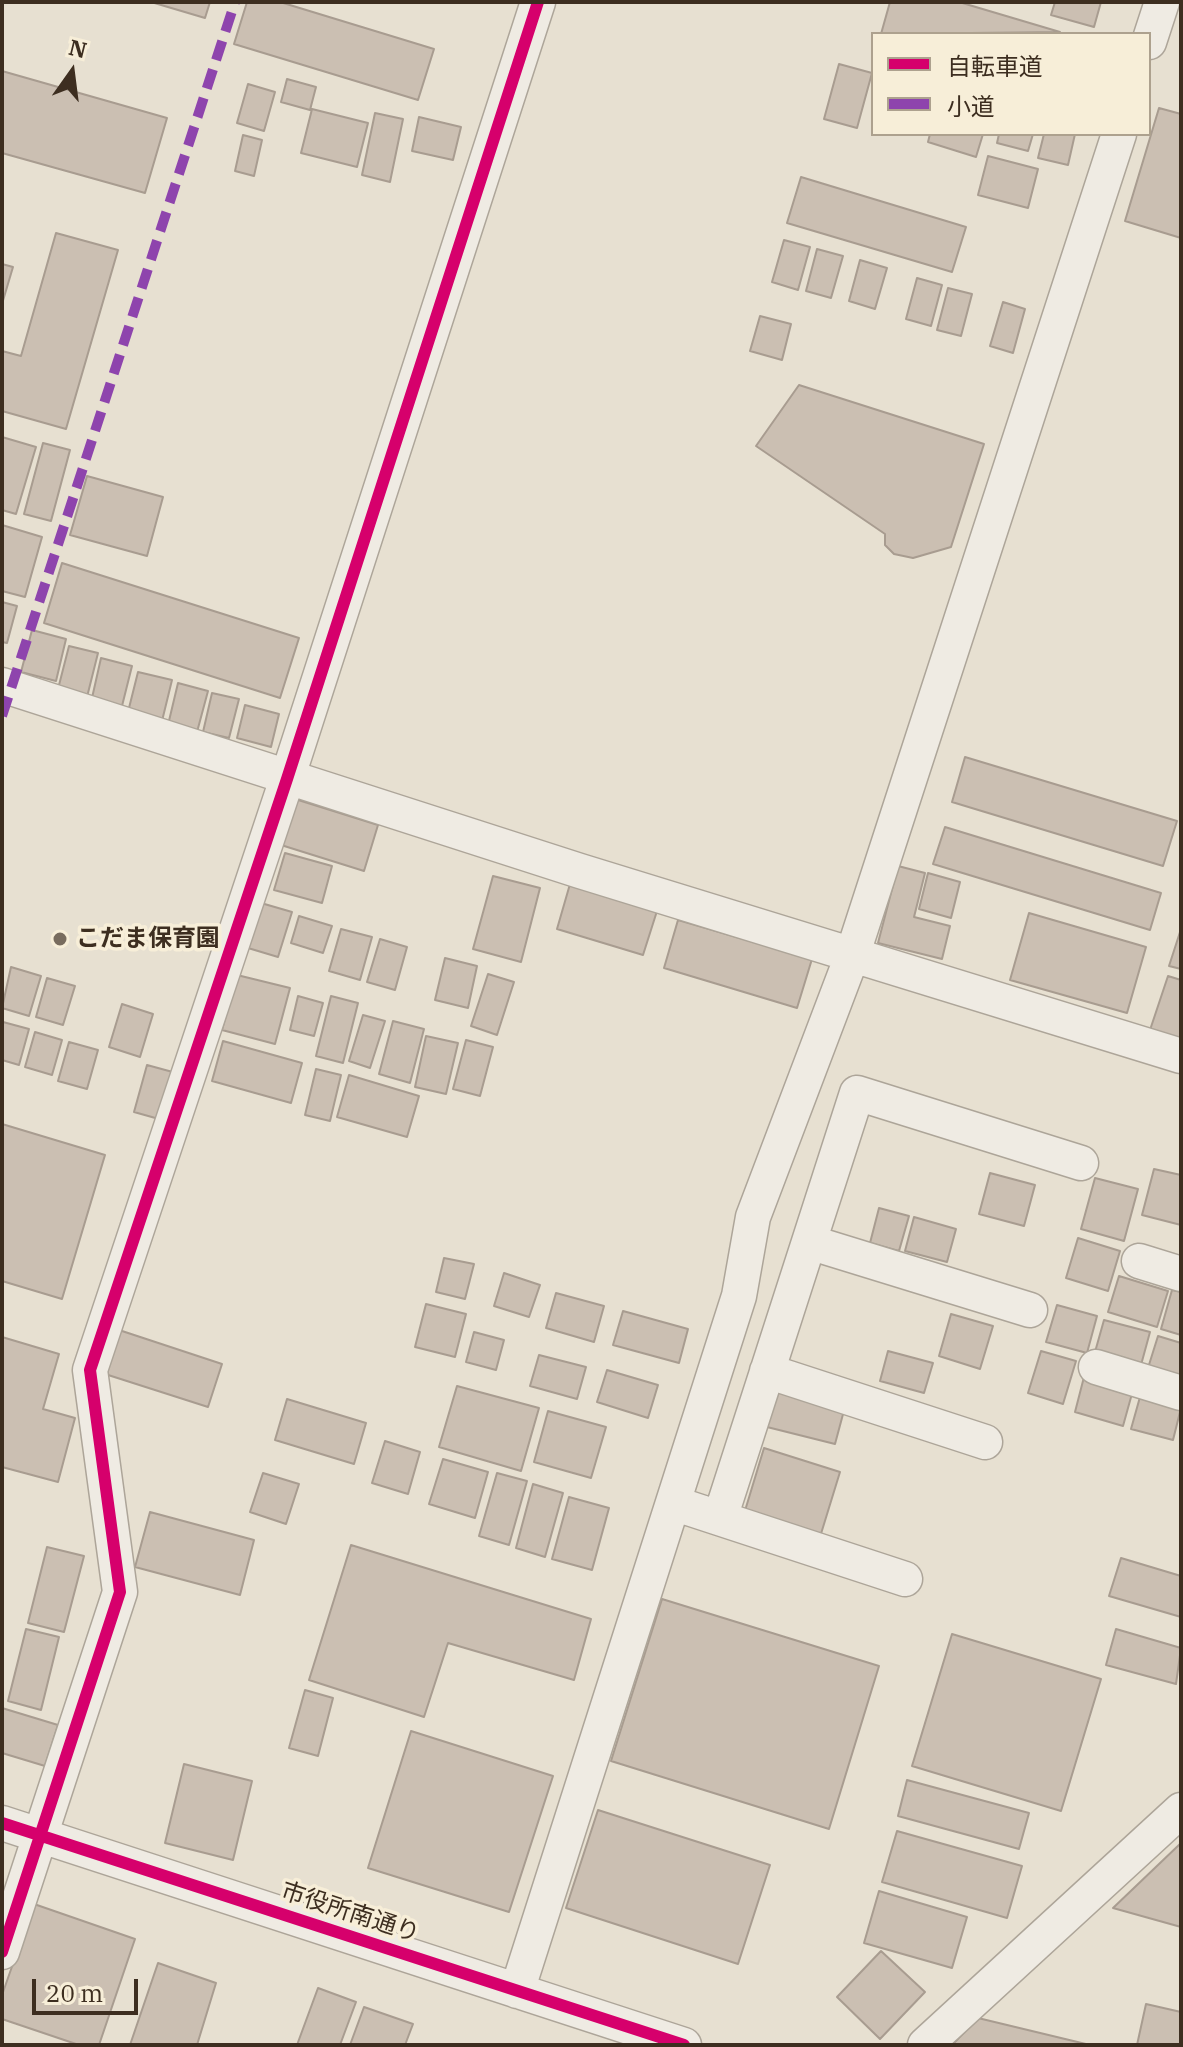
<!DOCTYPE html>
<meta charset="utf-8">
<style>
body{margin:0}
#map{position:relative;width:1183px;height:2047px;overflow:hidden;background:#e7e0d1;font-family:"IBM Plex Serif","Noto Sans JP",serif}
canvas{display:block}
.frame{position:absolute;inset:0;border:4px solid #3d2e20;pointer-events:none}
.legend{position:absolute;left:871px;top:32px;width:280px;height:104px;box-sizing:border-box;background:#f7eed8;border:2px solid #ada18e;margin:0;padding:10px 14px;list-style:none;font-size:24px;color:#3d2e20}
.legend li{display:flex;align-items:center;gap:16px;height:40px}
.legend b{width:40px;border:2px solid #ada18e}
.north{position:absolute;left:32px;top:32px;width:80px;height:80px;-webkit-text-stroke:6px #f7eed8;paint-order:stroke;rotate:14deg;font-size:22px;font-weight:700;line-height:32px;text-align:center;color:#3d2e20}
.north::after{content:'';display:block;margin:auto;width:28px;height:36px;background:#3d2e20;clip-path:polygon(50% 0,100% 100%,50% 72%,0 100%)}
.scale{position:absolute;left:32px;top:1979px;width:106px;height:36px;box-sizing:border-box;border:4px solid #3d2e20;border-top:0;padding-left:10px;font-size:24px;line-height:28px;white-space:nowrap;color:#3d2e20;-webkit-text-stroke:6px #f7eed8;paint-order:stroke}
</style>
<div id="map">
<canvas width="1183" height="2047"></canvas>
<div class="frame"></div>
<ul class="legend">
<li><b style="height:10px;background:#d6006c"></b>自転車道</li>
<li><b style="height:10px;background:#8e44ad"></b>小道</li>
</ul>
<div class="north">N</div>
<div class="scale">20 m</div>
</div>
<script>
const c = document.querySelector('canvas').getContext('2d');
c.lineJoin = 'round';
function paint(path, color) {
  c.fillStyle = color;
  c.fill(path, 'evenodd');
}
function trace(path, color, width, dash) {
  c.strokeStyle = color;
  c.lineWidth = width;
  c.lineCap = dash ? 'butt' : 'round';
  c.setLineDash(dash || []);
  c.stroke(path);
}
function write(font, color, halo, rows, align = 'center') {
  c.font = font + ' "IBM Plex Serif","Noto Sans JP",serif';
  c.lineWidth = 7;
  c.setLineDash([]);
  c.textBaseline = 'middle';
  c.strokeStyle = halo;
  c.fillStyle = color;
  for (const [text, x, y, turn = 0] of rows) {
    c.save();
    c.translate(x, y);
    c.rotate((+turn || 0) * Math.PI / 180);
    c.textAlign = isNaN(turn) ? turn : align;
    if (halo) c.strokeText(text, 0, 0);
    c.fillText(text, 0, 0);
    c.restore();
  }
}
const building = new Path2D(`
 M151 2H210L205 18Z
 M247 2H280L434 49 418 100 234 44Z
 M890 2H959L1060 32 881 34Z
 M1055 2H1101L1094 27 1051 15Z
 M839 64 872 73 857 128 824 119Z
 M2 71 167 118 145 193 2 153Z
 M287 79 316 87 310 110 281 102Z
 M248 84 275 92 264 131 237 123Z
 M1159 108 1181 114V238L1125 221Z
 M312 109 368 123 357 167 301 153Z
 M375 113 403 119 390 182 362 175Z
 M419 117 461 127 453 160 412 151Z
 M930 134H983L976 157 928 142Z
 M999 134H1033L1028 151 997 143Z
 M1044 134H1075L1068 165 1038 158Z
 M243 135 262 140 254 176 235 171Z
 M988 156 1038 169 1028 208 978 195Z
 M801 177 966 227 952 272 787 223Z
 M56 233 118 250 66 429 2 411V351L21 356Z
 M784 240 810 247 798 290 772 282Z
 M817 249 843 256 831 298 806 291Z
 M860 260 887 268 875 309 849 301Z
 M2 264 13 267 2 304Z
 M917 278 942 285 931 326 906 319Z
 M948 288 972 294 961 336 937 330Z
 M1003 302 1025 309 1013 353 990 346Z
 M760 316 791 324 782 360 750 351Z
 M799 385 984 444 951 547 913 558 894 554 885 545V534L756 446Z
 M2 437 36 447 16 514 2 510Z
 M43 443 70 450 51 521 24 514Z
 M87 476 163 497 147 556 70 535Z
 M2 525 42 537 25 597 2 591Z
 M62 563 299 638 280 698 44 623Z
 M2 602 17 606 7 643 2 642Z
 M32 630 66 639 56 681 21 672Z
 M69 646 98 653 87 697 58 689Z
 M101 658 132 666 122 706 92 698Z
 M138 672 172 680 162 721 128 712Z
 M178 683 208 691 197 732 168 725Z
 M212 693 239 699 229 738 203 732Z
 M245 705 279 714 271 747 237 738Z
 M965 757 1177 821 1163 866 952 802Z
 M295 799 378 825 364 871 281 845Z
 M945 827 1161 893 1150 930 933 864Z
 M285 853 332 866 322 903 274 890Z
 M898 866 925 873 914 917 950 926 942 959 878 943Z
 M928 873 960 882 951 918 919 909Z
 M493 876 540 888 521 962 473 949Z
 M570 884 657 911 643 955 557 929Z
 M261 903 292 912 278 957 248 948Z
 M1029 913 1146 947 1127 1013 1010 980Z
 M299 916 332 926 323 953 291 943Z
 M678 920 812 959 797 1008 664 968Z
 M341 929 372 937 360 980 329 971Z
 M1181 929V969L1169 966Z
 M380 939 407 947 395 990 367 982Z
 M445 958 477 966 468 1008 435 1000Z
 M11 967 41 976 29 1016 2 1008Z
 M488 974 514 982 497 1035 471 1026Z
 M237 975 290 988 275 1044 222 1030Z
 M1168 976 1181 980V1050L1147 1039Z
 M47 978 75 986 63 1025 36 1017Z
 M298 996 323 1003 314 1036 290 1030Z
 M331 996 358 1003 343 1063 316 1056Z
 M122 1004 153 1014 140 1057 109 1047Z
 M363 1015 385 1021 370 1068 349 1061Z
 M393 1021 424 1029 410 1083 379 1074Z
 M3 1022 29 1029 19 1065 2 1060Z
 M35 1032 62 1040 52 1075 25 1067Z
 M426 1036 458 1043 446 1094 415 1087Z
 M466 1040 493 1047 480 1096 453 1089Z
 M223 1041 302 1063 291 1103 212 1081Z
 M69 1042 98 1050 87 1089 58 1081Z
 M147 1065 180 1074 166 1121 134 1112Z
 M316 1069 341 1075 330 1121 305 1115Z
 M349 1075 419 1096 407 1137 337 1117Z
 M2 1124 105 1155 62 1299 2 1281Z
 M1154 1169 1181 1175V1225L1142 1215Z
 M990 1173 1035 1185 1024 1226 979 1214Z
 M1095 1178 1138 1189 1124 1241 1081 1229Z
 M879 1208 909 1216 899 1251 870 1243Z
 M914 1217 956 1229 947 1262 905 1251Z
 M1078 1238 1120 1251 1108 1291 1066 1278Z
 M444 1258 474 1264 465 1299 436 1292Z
 M504 1273 540 1285 529 1317 494 1306Z
 M1119 1276 1168 1291 1157 1327 1108 1312Z
 M1172 1290 1181 1292V1335L1161 1329Z
 M556 1293 604 1306 594 1342 546 1328Z
 M426 1304 466 1314 455 1357 415 1347Z
 M1057 1305 1097 1316 1087 1353 1046 1342Z
 M623 1311 688 1329 679 1363 613 1345Z
 M951 1314 993 1326 980 1369 939 1356Z
 M1104 1320 1150 1332 1141 1365 1095 1352Z
 M119 1330 222 1364 208 1407 105 1374Z
 M474 1332 504 1340 496 1370 466 1362Z
 M1158 1336 1181 1343V1378L1148 1368Z
 M2 1337 59 1354 43 1409 75 1418 58 1482 2 1467Z
 M888 1351 933 1363 924 1393 880 1381Z
 M1041 1351 1076 1361 1063 1404 1028 1393Z
 M539 1355 586 1367 577 1399 530 1386Z
 M607 1370 658 1385 648 1418 597 1402Z
 M1084 1377 1133 1390 1123 1426 1075 1412Z
 M770 1384 846 1403 835 1444 759 1425Z
 M457 1386 539 1408 521 1471 439 1447Z
 M1140 1397 1181 1408 1173 1440 1131 1429Z
 M287 1399 366 1423 354 1464 275 1440Z
 M548 1411 606 1427 591 1478 534 1462Z
 M385 1441 420 1452 408 1494 372 1483Z
 M764 1448 840 1472 820 1537 744 1514Z
 M443 1459 488 1472 475 1518 429 1504Z
 M263 1473 299 1484 286 1524 250 1512Z
 M497 1473 527 1481 509 1545 479 1536Z
 M533 1484 563 1493 545 1557 516 1548Z
 M569 1497 609 1508 592 1570 552 1559Z
 M150 1512 254 1540 240 1595 135 1567Z
 M351 1545 591 1619 574 1680 448 1643 424 1717 309 1680Z
 M47 1547 84 1556 64 1632 28 1623Z
 M1121 1558 1181 1576V1617L1109 1596Z
 M662 1599 879 1666 829 1829 611 1761Z
 M26 1629 59 1637 41 1710 8 1701Z
 M1116 1629 1181 1648 1176 1684 1106 1665Z
 M952 1634 1101 1679 1061 1811 912 1766Z
 M305 1690 333 1698 318 1756 289 1748Z
 M2 1708 58 1725 45 1766 2 1753Z
 M411 1731 553 1776 509 1912 368 1868Z
 M184 1764 252 1781 233 1860 165 1843Z
 M907 1780 1029 1813 1019 1849 898 1816Z
 M598 1810 770 1865 738 1964 566 1908Z
 M897 1831 1022 1866 1007 1918 882 1882Z
 M1181 1843V1927L1113 1908Z
 M879 1891 967 1917 952 1968 864 1943Z
 M34 1904 135 1939 99 2045H79L2 2019V1995Z
 M881 1951 925 1992 880 2039 837 1997Z
 M158 1963 216 1983 197 2045H130Z
 M318 1988 356 2002 340 2045H297Z
 M1146 2004 1181 2012V2045H1137Z
 M364 2007 413 2024 405 2045H350Z
 M978 2018 1090 2045H952Z`);
paint(building, '#cbbfb2');
trace(building, '#a89c90', 2);
const minor = new Path2D(`
 M1149 42 1162 2
 M2 685 580 871 1181 1056
 M809 1242 1030 1310
 M1139 1261 1181 1274
 M1096 1367 1181 1393
 M767 1371 985 1442
 M673 1503 905 1579
 M720 1518 857 1093 1081 1163
 M2 1823 684 2045
 M2 1952 120 1592 90 1370 287 779 538 2
 M517 1991 739 1296 753 1217 852 956 1119 134
 M925 2045 1181 1810`);
trace(minor, '#ada599', 37);
trace(minor, '#efebe3', 34);
trace(new Path2D(`
 M2 716 235 2`), '#8e44ad', 10, [20, 10]);
trace(new Path2D(`
 M2 1823 684 2045
 M2 1952 120 1592 90 1370 287 779 538 2`), '#d6006c', 12);
for (const [x, y, r, color] of [
 [60,939,8,"#786c5e"]
]) {
  const dot = new Path2D();
  dot.arc(x, y, r, 0, 2 * Math.PI);
  c.fillStyle = color;
  c.fill(dot);
  trace(dot, '#f7eed8', 3);
}
write('bold 24px', '#3d2e20', '#f7eed8', [
 ["こだま保育園",76,939]
], 'left');
write('24px', '#3d2e20', '#f7eed8', [
 ["市役所南通り",350,1913,18]
]);
</script>
